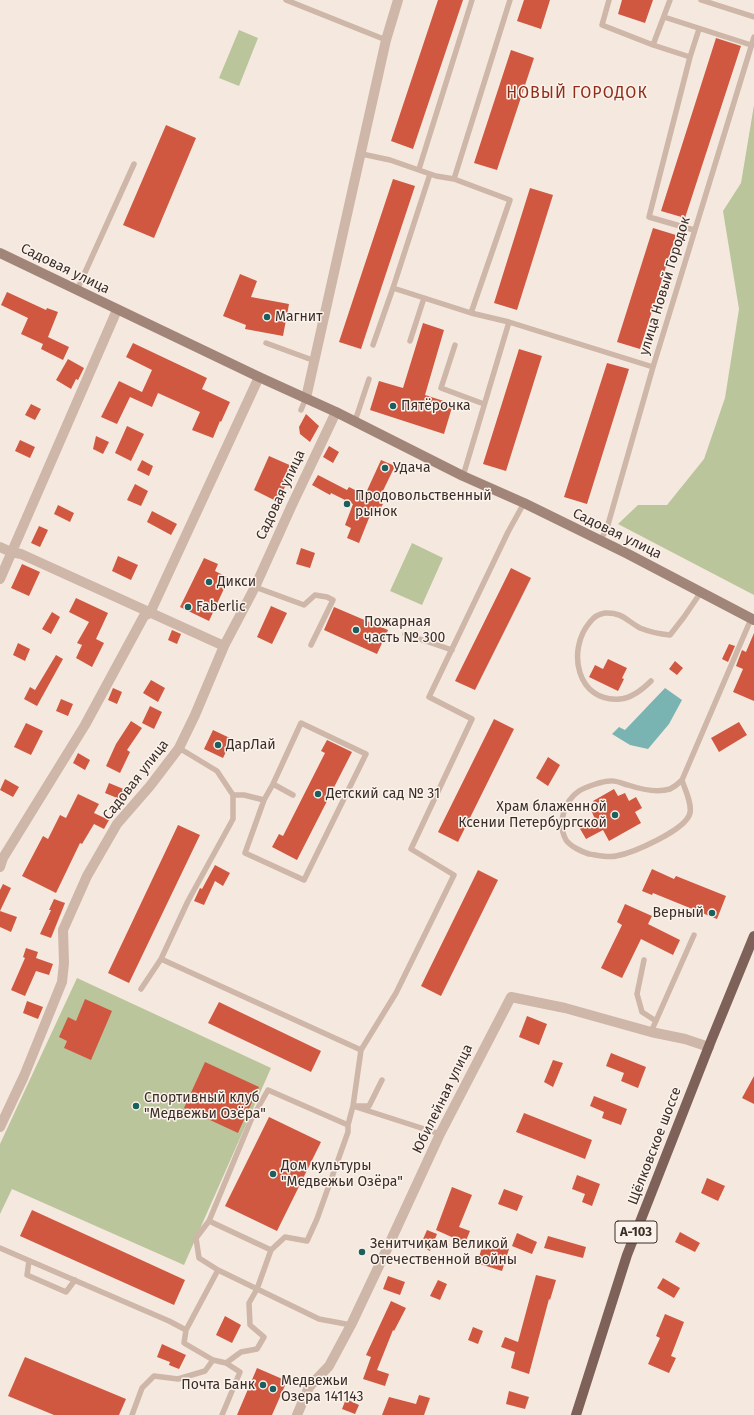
<!DOCTYPE html>
<meta charset="utf-8">
<style>
body{margin:0}
canvas{display:block;background:#f5e8de}
</style>
<canvas width="754" height="1415"></canvas>
<script>
const c = document.querySelector('canvas').getContext('2d');
c.lineJoin = 'round';
function paint(path, color) {
  c.fillStyle = color;
  c.fill(path, 'evenodd');
}
function trace(path, color, width, dash) {
  c.strokeStyle = color;
  c.lineWidth = width;
  c.lineCap = dash ? 'butt' : 'round';
  c.setLineDash(dash || []);
  c.stroke(path);
}
function write(font, color, halo, rows, align = 'center') {
  c.font = font + ' "Fira Sans",sans-serif';
  c.lineWidth = 3;
  c.setLineDash([]);
  c.textBaseline = 'middle';
  c.strokeStyle = halo;
  c.fillStyle = color;
  for (const [text, x, y, turn = 0] of rows) {
    c.save();
    c.translate(x, y);
    c.rotate((+turn || 0) * Math.PI / 180);
    c.textAlign = isNaN(turn) ? turn : align;
    if (halo) c.strokeText(text, 0, 0);
    c.fillText(text, 0, 0);
    c.restore();
  }
}
paint(new Path2D(`
 M239 30 258 38 239 86 219 78Z
 M754 105V595L618 524 638 505H667L704 459 725 398 739 309 723 211 741 183Z
 M412 543 443 558 422 605 390 591Z
 M77 978 271 1068 184 1265 12 1189 0 1214V1144Z`), '#bbc59c');
paint(new Path2D(`
 M665 688 682 700 669 724 648 749 630 745 612 734 619 727 625 730Z`), '#7ab4b2');
paint(new Path2D(`
 M438 0H463L413 149 391 141Z
 M524 0H550L541 29 517 21Z
 M622 0H653L645 23 618 14Z
 M716 38 741 46 685 218 661 211Z
 M511 50 534 58 497 170 474 163Z
 M166 125 196 138 154 238 123 225Z
 M393 179 415 186 361 349 339 342Z
 M530 188 553 195 517 310 494 303Z
 M653 228 676 235 640 349 617 342Z
 M240 274 257 281 251 297 289 304 283 336 245 329 246 325 223 316Z
 M7 292 46 310 47 308 58 312 48 337 69 347 63 360 41 349 43 344 21 334 28 318 1 305Z
 M423 323 444 330 425 395 453 404 444 434 370 410 379 381 403 388Z
 M133 343 207 378 202 389 230 402 221 422 220 421 213 438 192 430 200 412 158 393 152 407 130 397 117 424 101 417 119 381 142 392 152 370 126 357Z
 M519 349 542 356 506 471 483 464Z
 M68 359 84 368 78 380 76 379 71 389 56 380Z
 M607 363 629 369 587 504 564 497Z
 M31 404 41 409 35 420 25 415Z
 M306 414 319 426 310 442 300 434 299 427Z
 M127 426 144 434 131 461 115 453Z
 M96 436 109 442 103 454 93 449Z
 M20 440 35 447 30 458 15 451Z
 M329 446 339 452 333 463 323 457Z
 M269 456 294 467 278 502 254 490Z
 M142 460 153 466 149 476 137 470Z
 M381 460 395 466 378 501 383 504 377 515 371 513 359 543 347 538 351 528 345 525 353 504 331 493 330 495 312 485 318 475 347 490 349 487 365 495Z
 M135 484 148 491 141 506 127 500Z
 M58 505 74 513 70 522 54 514Z
 M152 511 177 524 171 535 147 522Z
 M39 526 48 530 40 547 31 543Z
 M301 548 315 553 310 568 296 564Z
 M118 556 138 565 131 580 112 571Z
 M204 558 218 564 215 571 229 578 209 621 180 607Z
 M22 564 40 572 29 596 11 588Z
 M511 568 531 578 475 690 455 681Z
 M76 598 108 613 96 639 104 643 92 667 76 658 82 645 77 643 89 622 69 612Z
 M271 606 287 613 272 644 257 637Z
 M334 607 388 630 377 654 324 630Z
 M52 612 60 617 51 634 42 629Z
 M172 630 181 634 177 644 168 640Z
 M754 633V701L733 692 743 669 736 666 742 650 746 652Z
 M18 643 30 649 25 661 13 655Z
 M729 644 735 646 728 662 722 659Z
 M56 655 63 659 37 706 24 699 30 687 35 690Z
 M608 659 627 668 622 678 624 679 618 691 589 677 595 665 603 669Z
 M675 661 683 668 677 675 669 669Z
 M151 680 165 688 158 702 143 693Z
 M113 688 122 692 117 704 108 700Z
 M61 699 73 704 68 716 56 711Z
 M150 706 162 712 154 729 142 723Z
 M494 719 514 729 458 842 438 832Z
 M131 721 142 728 127 750 130 752 120 773 106 766 116 744Z
 M739 722 747 735 719 752 711 738Z
 M26 723 43 731 31 755 14 747Z
 M213 730 232 739 223 758 204 749Z
 M327 740 352 752 297 860 272 847 279 834 283 836 325 753 321 751Z
 M78 753 90 760 85 770 73 763Z
 M548 757 560 765 548 786 536 778Z
 M5 779 19 787 13 797 0 790Z
 M109 783 126 790 122 800 105 793Z
 M614 789 618 796 625 793 629 801 636 797 642 808 635 812 641 823 609 841 603 830 586 839 579 827 595 819 591 810 597 807 593 801Z
 M78 794 99 804 94 813 109 820 104 829 94 824 82 844 80 843 56 893 22 876 43 836 48 839 60 815 66 818Z
 M178 825 200 835 129 983 108 973Z
 M215 865 230 873 223 886 215 881 204 905 194 901 200 888 202 889Z
 M652 869 674 879 676 876 726 896 717 919 653 893 652 895 642 891Z
 M478 870 498 880 441 996 421 986Z
 M3 884 11 888 0 911 17 917 11 932 0 927V890Z
 M54 899 65 903 51 938 40 934 51 910H49Z
 M625 904 652 916 648 924 680 940 673 955 641 939 622 978 601 968 622 925 617 922Z
 M26 948 38 952 36 958 53 964 49 975 36 971 25 996 11 990 25 958 23 957Z
 M85 999 112 1011 91 1060 64 1048 67 1041 59 1037 68 1017 76 1021Z
 M27 1001 43 1007 38 1019 23 1013Z
 M219 1002 321 1051 311 1072 208 1023Z
 M527 1016 547 1024 539 1045 519 1037Z
 M611 1053 646 1067 638 1088 621 1081 624 1073 606 1066Z
 M553 1060 563 1063 553 1087 544 1082Z
 M205 1062 259 1087 238 1133 184 1108Z
 M754 1076V1104L742 1098Z
 M594 1096 627 1109 621 1125 602 1118 604 1112 590 1106Z
 M524 1113 592 1140 585 1159 516 1132Z
 M269 1117 321 1142 277 1231 225 1206Z
 M577 1175 600 1184 592 1206 582 1202 585 1194 572 1189Z
 M707 1178 725 1186 718 1201 701 1193Z
 M452 1187 472 1195 459 1227 470 1231 465 1243 436 1230Z
 M504 1189 523 1196 517 1211 498 1204Z
 M32 1210 185 1280 174 1305 20 1236Z
 M427 1230 437 1234 430 1251 420 1246Z
 M680 1232 700 1243 695 1252 675 1242Z
 M517 1233 537 1242 532 1254 512 1246Z
 M548 1236 586 1247 583 1258 544 1248Z
 M484 1241 509 1249 502 1271 477 1263Z
 M536 1275 556 1280 550 1300 549 1299 529 1374 511 1368 515 1352 501 1347 505 1337 518 1342Z
 M388 1276 405 1282 400 1295 383 1289Z
 M663 1278 680 1288 674 1298 657 1288Z
 M438 1280 447 1284 440 1300 430 1296Z
 M391 1301 406 1308 394 1331 393 1330 377 1370 389 1374 385 1386 363 1379 371 1357 366 1355Z
 M665 1314 684 1322 671 1356 676 1358 669 1373 648 1364 660 1338 656 1336Z
 M225 1316 241 1325 232 1343 216 1335Z
 M473 1327 483 1331 478 1344 468 1340Z
 M162 1344 186 1355 179 1369 169 1365 170 1362 157 1357Z
 M25 1357 126 1399 119 1415H54L8 1396Z
 M257 1368 287 1381 272 1415H237Z
 M509 1391 529 1397 525 1409 506 1404Z
 M419 1395 430 1398 424 1415H382L389 1397 416 1404Z
 M346 1399 359 1405 355 1414 342 1409Z`), '#d05841');
trace(new Path2D(`
 M286 0 386 40
 M609 0 602 25 653 45 690 57 649 217 694 230
 M701 0 754 17
 M664 17 751 45
 M653 45 670 0
 M690 57 699 29
 M362 154 390 160 436 176 454 179 510 200 471 313
 M419 169 472 0
 M454 179 510 0
 M393 288 471 313 509 322
 M77 290 134 164
 M410 341 424 298
 M266 343 315 361
 M373 345 393 288 430 174
 M455 345 441 388 484 404
 M301 410 306 398
 M355 421 369 379
 M463 476 509 322 653 367
 M600 541 607 528 653 367 754 37
 M255 587 304 605 315 595 327 597 333 600 311 645
 M405 634 452 650
 M651 681C643 689 632 698 620 699 577 703 566 650 590 622 593 618 598 614 605 613 622 612 627 621 640 628 650 632 659 634 670 635L684 617 701 592
 M682 780C679 783 674 787 670 789 657 793 640 789 628 785 623 784 616 780 610 781 603 781 585 787 579 791 564 801 557 824 566 840 570 846 582 852 589 854 597 855 608 858 616 856 633 853 686 830 690 813 692 803 685 790 682 780L751 619
 M233 795H244L264 800 273 784 293 795
 M264 800 245 853 304 880 366 754 301 723 273 784
 M161 959 188 901 233 819V795L217 771 179 748
 M644 960 637 994 642 1012 656 1021
 M141 989 161 959 361 1050 396 993 454 875 411 849 472 719 429 697 508 532 524 503
 M651 1032 694 935
 M361 1050 353 1106 440 1134
 M348 1125V1132L317 1219 307 1241 285 1237 271 1250 209 1221 251 1120 268 1090 348 1125 353 1106H369L382 1080
 M209 1221 196 1238 199 1258 218 1270 319 1319 351 1325
 M0 1248 169 1321 186 1330 218 1270
 M29 1261 27 1275 66 1292 75 1280
 M186 1330 184 1343 213 1360 226 1363 240 1372 222 1415
 M226 1363 241 1352 257 1349 264 1337 250 1325 249 1303 257 1289 271 1250
 M132 1415 142 1388 154 1376 178 1379 205 1371 213 1360`), '#ceb6a8', 5.5);
trace(new Path2D(`
 M306 398 386 40 398 0
 M0 547 11 552 21 554 224 646
 M0 579 117 310
 M0 867 3 858 85 725 144 616 150 613 259 377
 M0 1127 24 1076 62 982 64 963 63 930 87 876 117 824 150 786 179 748 195 715 224 646 255 587 291 507 336 412
 M297 1415 309 1387 329 1366 351 1325 386 1251 440 1134 511 997 565 1008 651 1032 685 1039 709 1047`), '#ceb6a8', 10);
trace(new Path2D(`
 M0 253 259 377 336 412 463 476 524 503 628 554 754 620`), '#a28579', 10);
trace(new Path2D(`
 M576 1415 627 1255 711 1041 754 936`), '#7e6259', 10);
for (const [x, y, r, color] of [
 [267,317,4,"#1a605f"],
 [393,406,4,"#1a605f"],
 [385,468,4,"#1a605f"],
 [347,504,4,"#1a605f"],
 [209,582,4,"#1a605f"],
 [188,607,4,"#1a605f"],
 [356,630,4,"#1a605f"],
 [218,745,4,"#1a605f"],
 [318,794,4,"#1a605f"],
 [615,815,4,"#1a605f"],
 [712,913,4,"#1a605f"],
 [136,1106,4,"#1a605f"],
 [273,1174,4,"#1a605f"],
 [362,1252,4,"#1a605f"],
 [263,1385,4,"#1a605f"],
 [273,1389,4,"#1a605f"]
]) {
  const dot = new Path2D();
  dot.arc(x, y, r, 0, 2 * Math.PI);
  c.fillStyle = color;
  c.fill(dot);
  trace(dot, '#fbf3eb', 1.5);
}
for (const [x, y, w] of [
 [636,1232,42]
]) {
  const box = new Path2D();
  box.roundRect(x - w / 2, y - 11, w, 22, 3);
  c.fillStyle = '#fbf3eb';
  c.fill(box);
  trace(box, '#3b2d29', 1);
}
write('bold 13px', '#3b2d29', null, [
 ["А-103",636,1232]
]);
write('14px', '#3b2d29', '#fbf3eb', [
 ["Садовая улица",65,269,26],
 ["улица Новый Городок",665,286,-73],
 ["Садовая улица",281,495,-65],
 ["Садовая улица",617,534,26],
 ["Садовая улица",136,780,-52],
 ["Юбилейная улица",443,1099,-64],
 ["Щёлковское шоссе",655,1146,-69]
]);
write('14px', '#3b2d29', '#fbf3eb', [
 ["Магнит",275,317],
 ["Пятёрочка",401,406],
 ["Удача",393,468],
 ["Продовольственный",355,496],
 ["рынок",355,512],
 ["Дикси",217,582],
 ["Faberlic",196,607],
 ["Пожарная",364,622],
 ["часть № 300",364,638],
 ["ДарЛай",226,745],
 ["Детский сад № 31",326,794],
 ["Храм блаженной",607,807,"right"],
 ["Ксении Петербургской",607,823,"right"],
 ["Верный",704,913,"right"],
 ["Спортивный клуб",144,1098],
 ["\"Медвежьи Озёра\"",144,1114],
 ["Дом культуры",281,1166],
 ["\"Медвежьи Озёра\"",281,1182],
 ["Зенитчикам Великой",370,1244],
 ["Отечественной войны",370,1260],
 ["Медвежьи",281,1381],
 ["Озера 141143",281,1397],
 ["Почта Банк",255,1385,"right"]
], 'left');
c.letterSpacing = '1px';
write('16px', '#912d1b', '#fbf3eb', [
 ["НОВЫЙ ГОРОДОК",577,94]
]);
c.letterSpacing = '0px';
</script>
